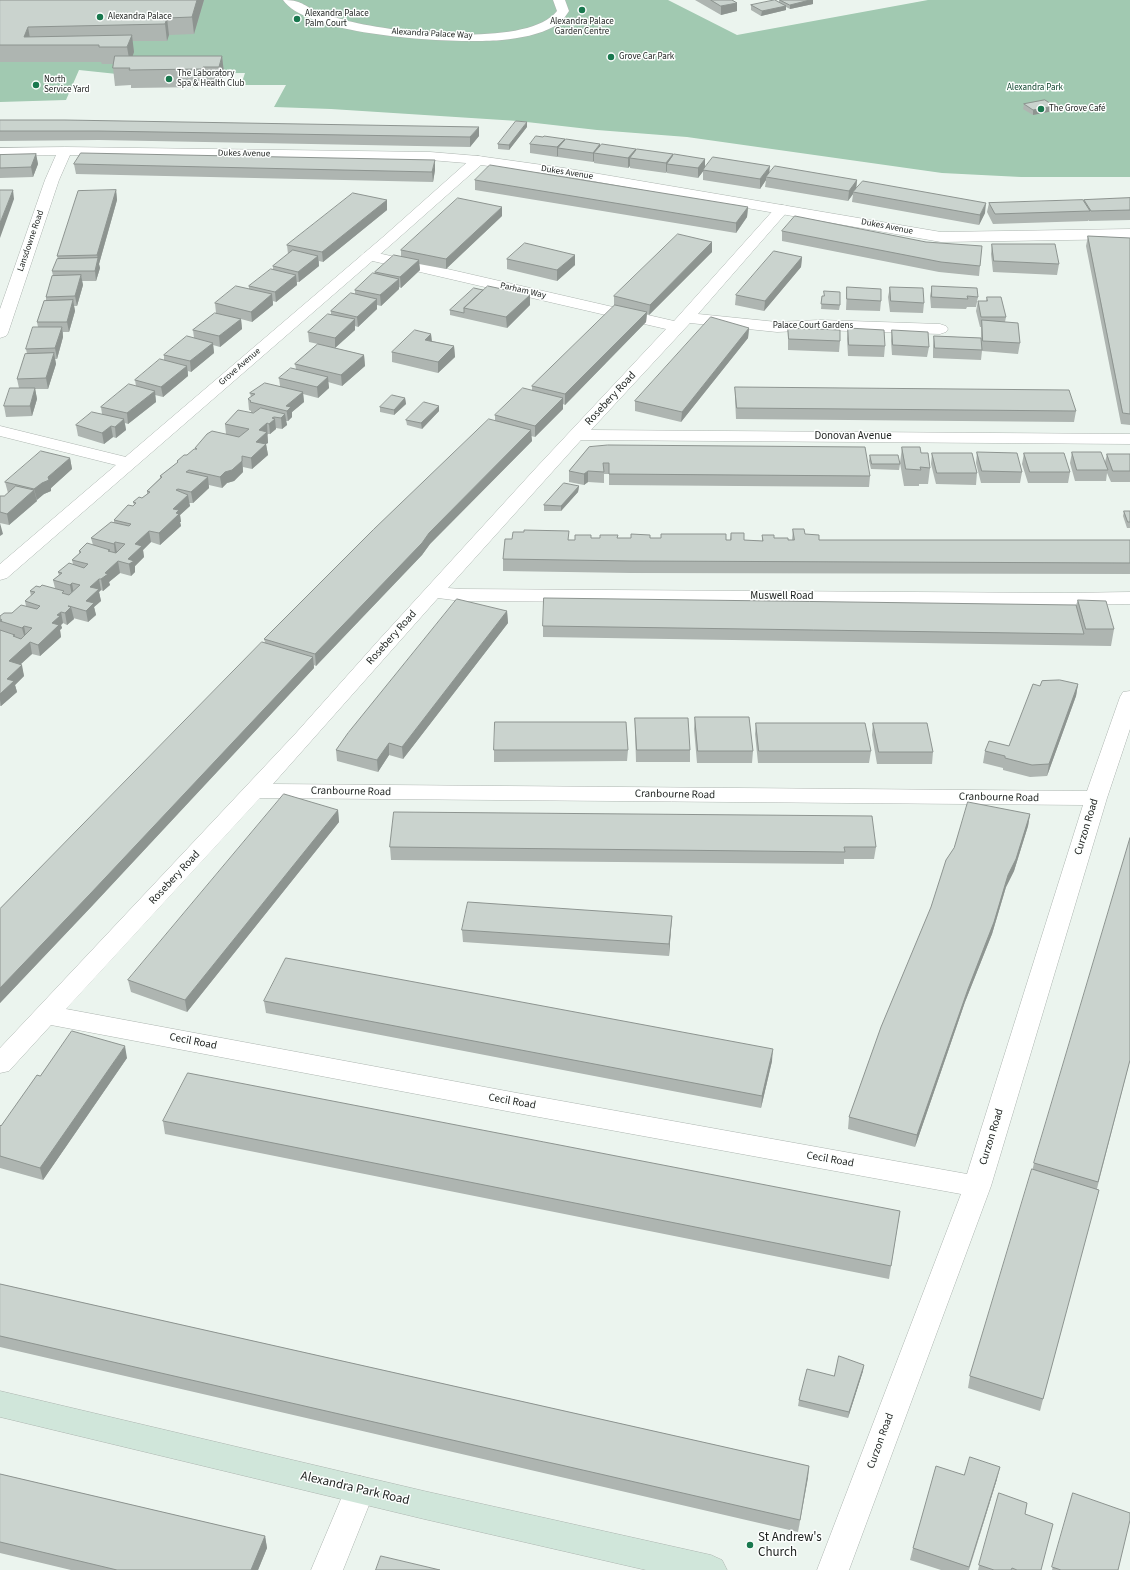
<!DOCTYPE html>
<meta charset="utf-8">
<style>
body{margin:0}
canvas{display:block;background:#ebf4ee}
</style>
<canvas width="1130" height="1570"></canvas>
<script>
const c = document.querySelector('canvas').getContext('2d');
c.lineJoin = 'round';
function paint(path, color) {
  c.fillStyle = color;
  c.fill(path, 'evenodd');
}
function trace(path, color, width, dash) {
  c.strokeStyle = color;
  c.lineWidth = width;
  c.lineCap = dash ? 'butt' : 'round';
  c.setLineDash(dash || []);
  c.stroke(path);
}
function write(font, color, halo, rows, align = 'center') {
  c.font = font + ' "Source Sans 3",sans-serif';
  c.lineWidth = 3;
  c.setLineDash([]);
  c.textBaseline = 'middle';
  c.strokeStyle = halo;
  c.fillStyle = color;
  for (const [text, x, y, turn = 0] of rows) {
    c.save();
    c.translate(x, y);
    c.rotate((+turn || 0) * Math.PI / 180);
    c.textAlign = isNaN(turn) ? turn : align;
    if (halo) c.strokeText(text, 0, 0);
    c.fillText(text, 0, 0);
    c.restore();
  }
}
paint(new Path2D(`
 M0 0H668L737 35 928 0H1130V177H1021L942 173 687 137 597 130 518 121 331 109 274 107 286 85H241L245 73 117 74 79 70 66 100 0 102Z`), '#a1c9b1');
const minor = new Path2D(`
 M65 147 430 152 478 156 483 157 485 160 483 163 478 164 430 160 70 155 59 180 8 333 6 336 0 338V309L45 180 56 155 0 156V148Z
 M782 205 787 206 789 209 787 212 698 314 777 322 820 320 940 324 946 326 948 329 946 332 940 334 820 330 777 332 690 323 591 430 1130 434V444L581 440 448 588 461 589 1065 593 1130 592V604L1065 605 461 601 438 598 273 784 1087 791 1120 697 1123 692 1130 691V729L1107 798 991 1186 849 1570H817L961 1194 517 1113 51 1025 9 1071 0 1073V1048L296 733 378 641 535 469 666 329 364 259 361 256 364 253 369 251 674 321 777 206ZM260 798 1083 805 967 1174 517 1093 66 1009Z
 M0 426 134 459 137 463 134 467 128 468 0 436Z
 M360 1476 371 1480 375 1490 343 1570H311L349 1480Z`);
const tertiary = new Path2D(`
 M283 0C301 0 301 4 316 11 327 15 337 18 348 21 391 32 527 49 557 11L553 0H565L569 11C565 17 561 23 555 26 539 35 520 38 502 40 459 44 308 37 283 0Z
 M478 156 564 168 941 232 1130 229V239L941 242 564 176 481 165 393 243 7 578 0 580V564L383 237 473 157Z`);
const secondary = new Path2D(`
 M0 1391 424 1491 711 1555 722 1560 727 1570H646L424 1519 0 1417Z`);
trace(minor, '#adb5b0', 1);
trace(tertiary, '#adb5b0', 1);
trace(secondary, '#adb5b0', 1);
paint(minor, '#fff');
paint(tertiary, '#fff');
paint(secondary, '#d0e6da');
paint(new Path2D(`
 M0 0H204L194 34 169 35 167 41H132L134 52 132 56H222L224 73 221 85H205L204 87 131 88V85L115 86 113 68V64H102L101 62H0Z
 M695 0H732L737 3V11L721 15Z
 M779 0H813V4L790 9 786 7V10L761 16 751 10V5L779 2Z
 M1024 104 1054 106 1053 111 1033 115 1023 109Z
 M0 120 479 136 470 147 99 140 0 141Z
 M527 127 509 150 498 149V144Z
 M565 140 600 144V146L673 156 705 159V168L857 180 856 189 985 213 979 225 852 202 853 194 848 201 765 187 766 180 760 189 703 180V171L698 178 667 173V171L666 173 630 168V166L628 168 594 163V161L593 162 558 157V156L557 157 530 153V144Z
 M36 154 38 164 33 177 0 178V155Z
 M74 164 435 170 433 182 76 174Z
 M475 180 748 207 747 217 736 233 475 190Z
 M116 190 117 200 99 264 100 268 96 281H82L83 285 77 306H74L75 311 69 332H63V337L57 359H55L56 364 48 389H35L37 399 32 416 6 417 4 406 19 388 17 379 27 354 26 349 38 327 37 322 46 301V297L53 276 52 271 58 259 57 256Z
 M1130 198V220L1089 221V220L1088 221 993 224 987 212 989 203 1084 201V200Z
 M387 200V210L323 262 319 261V266L299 282H297V285L276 302 273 301V305L252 322 241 319 242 329 220 347 213 345 214 353 191 372 188 371V376L163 397 155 395 156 402 128 424 125 423 126 430 116 438 113 437 104 444 78 436 76 425 102 414 101 407 136 386 135 380 164 360V355L194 338 193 330 216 313 215 303 249 289V286L273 270V266L288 254 287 245Z
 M502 216 446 269 419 264 420 270 401 288 399 287V289L381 306 377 305V309L358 327 355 326V330L335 348 364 355 365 366 342 386 328 382 329 388 318 398 303 394 304 402 292 412V417L288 421H286L287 425 282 429 276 428V429L270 434H268L267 435 268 443 266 444 268 455 252 469 243 467V472L234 481 227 483 222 488 209 485V488L193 503H189L190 506 180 515 181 522H180L181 526 160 545 151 542 143 550 144 557 135 566V572L131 576 120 573 109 582 110 585 103 591 101 590 99 592 101 601 94 607 96 615 88 622 73 618 74 619 67 625 63 623 61 625 62 628 60 630 61 637 40 656 32 654 21 664 24 676 15 685 17 692 1 706H0V616L12 613 26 606 25 601 31 596 30 591 40 587 55 588 53 580 59 575 58 572 73 564 72 560 79 554V551L93 545 91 538 114 523V520L133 506 134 505 133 502 142 498 147 494V491L160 478V476L177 463V461L187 455 195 449V448L226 434 225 424 254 413H251V411L249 410 248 399 251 397 250 393 280 386 279 378 296 369 295 364 318 344 309 342 308 332 331 314V311L355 294V290L375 274V272L401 257V250Z
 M782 231 980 266 979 276 939 272 782 241Z
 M1088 236 1130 238V425L1121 424 1086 246Z
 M712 242V252L649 315 647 314 646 322 565 405 563 404V409L535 437 531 436 532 441 430 544 422 555 316 666 314 665V668L92 906 0 1003V909L265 642 264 639 495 421V415L532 390V386L614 307V296Z
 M992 244 1059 264 1057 275 993 272 991 254Z
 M575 255V265L557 281 507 269V259Z
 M802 257 801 267 764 311 735 305 736 295Z
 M932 286 978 297 976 307H967L966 309 931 308 930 296Z
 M847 287 881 301 880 311 846 310Z
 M890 287 924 303 923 313 890 312 888 297Z
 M483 290 530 295V305L507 328 450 315V310Z
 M822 296 840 305 839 310 821 309Z
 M987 297 1006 317 1005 322 1020 343 1018 354 982 351 981 360 933 358V346L934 336 981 338V327H980L976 311 978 301H986Z
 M749 328 748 338 681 422 635 411V401Z
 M788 328 840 341 839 352 788 350Z
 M848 328 885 346 884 357 848 356 847 339Z
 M892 330 929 347 927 357 892 355 891 341Z
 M431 334 432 341 454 346 455 357 438 373 392 362V352Z
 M735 387 1076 411 1074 422 736 419 735 398Z
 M405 398 406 404 394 415 380 412V407Z
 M439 406V411L422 429 407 425 406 420Z
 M589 447 870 476 869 487 609 485V474H604V483L588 482 584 485 569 482V471Z
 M902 447 921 453 930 468 928 484H919V486H904L900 463Z
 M977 452 1022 472 1020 483H981L976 463Z
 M1072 452 1105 462 1107 454H1130V482H1111L1107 473 1106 481H1075L1070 463Z
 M932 453 977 473 976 485 936 484 931 464Z
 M1024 453 1070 472 1068 483H1028L1022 464Z
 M870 455 900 464 899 470 871 469 869 461Z
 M70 458 72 469 51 488V491L44 494 36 500 37 501 9 525 0 523V496H4L8 493 5 482Z
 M579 486 578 492 561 511H544V505Z
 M1124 511H1130V528H1127L1123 516Z
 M793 529 819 540H1130V574L631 573 503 571V559L512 539 575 540 591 538H650L730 540 731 533 744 540 762 541V535L774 538 792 540Z
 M1078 600 1114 629 1111 646 543 637V626L1076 605Z
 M507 611 508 623 403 759 389 755 378 772 337 761 336 750Z
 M1078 684 1076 696 1047 776 1030 777 1003 770V768L983 763 985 751 1009 746 1040 686Z
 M695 717 753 751 752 763H697L694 729Z
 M635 718 690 750V762H636L635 729Z
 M756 723 871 751 869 763H758L755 734Z
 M873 723 933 752 932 764H877L872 735Z
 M494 750H628L627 761 494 762Z
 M338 810 339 822 187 1012 131 992 128 980Z
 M394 812 876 847 874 859H844V864L391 860 390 847Z
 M1030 814 1028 826 1014 871 1006 887 992 934 965 1002 915 1147 848 1129 849 1117Z
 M672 916 669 956 463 942 462 930Z
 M264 1001 772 1061 761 1108 266 1013Z
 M127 1058 43 1180 0 1168V1125L1 1126 40 1076Z
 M1130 1060 1040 1411 968 1388 970 1376 1032 1172 1034 1163Z
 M163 1121 900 1211 889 1279 165 1134Z
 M0 1284 809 1466 798 1532 0 1347Z
 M863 1371 848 1418 798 1406 799 1400 834 1376Z
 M0 1474 265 1536 267 1548 258 1570H71L0 1553Z
 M964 1475 997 1479 969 1570H941L910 1560 913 1548Z
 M999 1493 1041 1570H978Z
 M1073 1493 1118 1570H1052Z`), '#aeb5b1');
paint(new Path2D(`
 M197 0H204L194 34 192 17Z
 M810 0H813V4L790 9V5Z
 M737 3V11L721 15V6Z
 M786 6V10L761 16 762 11Z
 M167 18 169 35 167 41 165 24Z
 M28 27 31 44 24 37Z
 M132 35 134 52 130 64 127 47Z
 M222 56 224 73 221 85 219 67Z
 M203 67 205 85 204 87 202 69Z
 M1054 106 1053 111 1033 115V110Z
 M527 122V127L509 150V145Z
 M479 127V136L470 147V137Z
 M565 139V148H558V156L557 157V147Z
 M600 144V153H594V161L593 162V153Z
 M636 149 635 159 630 158V166L628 168V158Z
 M36 154 38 164 33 177 31 167Z
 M673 154V164H667V171L666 173V163Z
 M705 159V169L698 178V168Z
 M435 160V170L433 182 432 172Z
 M770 166 769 175 766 177V180L760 189V179Z
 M857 180 856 190 853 192V194L848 201 849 191Z
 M13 190 14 199 0 238V223Z
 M116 190 117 200 99 264 100 268 96 281 95 271 98 259 97 255Z
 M387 200V210L323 262 322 252Z
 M986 203 985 213 979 225 980 215Z
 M502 207V216L446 269V259Z
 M748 207 747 217 736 233V223Z
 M712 242V252L649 315 650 305Z
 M575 255V265L557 281V270Z
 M318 256 319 266 299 282 298 272Z
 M802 257 801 267 764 311 765 301Z
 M419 260 420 270 401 288 400 277Z
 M81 275 83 285 77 306 75 296Z
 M296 275 297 285 276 302 275 292Z
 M399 279V289L381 306 380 295Z
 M272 294 273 305 252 322 251 312Z
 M530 295V305L507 328 506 317Z
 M377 299V309L358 327 357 317Z
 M73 300 75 311 69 332 67 322Z
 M647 312 646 322 565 405V394Z
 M241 319 242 329 220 347 219 336Z
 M355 319V330L335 348V338Z
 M62 327 63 337 57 359 55 348Z
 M749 328 748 338 681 422 682 412Z
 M431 334 432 345 425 340Z
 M213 343 214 353 191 372 190 361Z
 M454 346 455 357 438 373V362Z
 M54 353 56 364 48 389 46 378Z
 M364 355 365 366 342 386 341 375Z
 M187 366 188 376 163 397 161 387Z
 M328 377 329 388 318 398 317 387Z
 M35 388 37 399 32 416 30 406Z
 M155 391 156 402 128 424 127 413Z
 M303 392 304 402 292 412V417L288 421 286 406Z
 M405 398 406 404 394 415V410Z
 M563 398V409L535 437V426Z
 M439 406V411L422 429 421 423Z
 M285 414 287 425 282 429 281 418Z
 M274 417V419H275L276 429 270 434 269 424Z
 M124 419 126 430 116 438 115 427Z
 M267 423 268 443 266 444 268 455 252 469 251 458 256 442 259 430Z
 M111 426 113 437 104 444 102 433Z
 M531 430 532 441 430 544 422 555 316 666 315 654 429 533Z
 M242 456 243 472 234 481 227 483 222 488 220 477Z
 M70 458 72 469 51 488V491L44 494 37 500 34 489Z
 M588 471V482L584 485V474Z
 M208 477 209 488 193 503 191 492Z
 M579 486 578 492 561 511V506Z
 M34 490 37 501 9 525 7 514Z
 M188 495 190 506 180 515 181 522H180L181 526 160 545 159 533 173 509Z
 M0 523 3 534 0 536Z
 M149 531 151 542 143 550 144 557 135 566V572L131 576 128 559 135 544Z
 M115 542 117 553 115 555 114 544Z
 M118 561 120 573 109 582 110 585 103 591 101 579 106 572Z
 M99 579 101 590 99 592 101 601 94 607 96 615 88 622 86 611V601L90 587Z
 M72 583 74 595 72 596 70 585Z
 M68 606H69L70 609 71 607 74 619 67 625 65 613Z
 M507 611 508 623 403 759 402 747Z
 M61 612 63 623 61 625 62 628 60 630 61 637 40 656 38 645 57 615Z
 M24 626 26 637 25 639 22 628Z
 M30 642 32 654 12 672 9 661Z
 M313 657 314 668 92 906 0 1003V988Z
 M22 665 24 676 15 685 17 692 1 706 0 700V694L7 679Z
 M1078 684 1076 696 1047 776 1049 764Z
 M389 743V755L378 772 377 760Z
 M338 810 339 822 187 1012 185 1000Z
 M1030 814 1028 826 1014 871 1006 887 992 934 965 1002 915 1147 917 1135 1008 875Z
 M672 916 671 928 669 956V944Z
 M125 1046 127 1058 43 1180 40 1168Z
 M773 1049 772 1061 761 1108 762 1096Z
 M864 1365 863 1371 848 1418 849 1412Z
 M809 1466 808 1478 798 1532Z
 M1000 1467 997 1479 969 1570Z
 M265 1536 267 1548 258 1570H251Z`), '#8d9490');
const building = new Path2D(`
 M0 0H197L192 17 167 18 165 24 28 27 24 37 132 35 127 47H99V45H0Z
 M711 0H732L737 3 721 6Z
 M775 0 786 6 762 11 751 5Z
 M780 0H810L790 5Z
 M115 56H222L219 67H203L202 69 129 70 130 68H113Z
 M1045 100 1054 106 1033 110 1024 104Z
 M0 120H65L479 127 470 137 98 131H0Z
 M516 121 527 122 509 145 498 144Z
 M536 136 543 137 544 136 565 139 557 147 530 144Z
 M566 139 600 144 593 153 558 148Z
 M602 144 636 149 628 158 594 153Z
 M637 149 673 154 666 163 630 158Z
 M81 153 435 160 432 172 74 164Z
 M36 154 31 167 0 168V155Z
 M674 154 705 159 698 168 667 164Z
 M713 157 770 166 760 179 703 170Z
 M490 165 748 207 736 223 475 180Z
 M775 166 857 180 849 191 766 177Z
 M863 181 986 203 980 215 853 192Z
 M0 190H13L0 223Z
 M116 190 97 255 57 256 78 191Z
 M353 193 387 200 322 252 287 245Z
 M458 198 502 207 446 259 401 250Z
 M1130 198V210L1091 211 1084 200Z
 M1083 200 1090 211 995 214 989 203Z
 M795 216 926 242 982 246 980 266 941 262 782 231Z
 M678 234 712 242 650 305 614 296Z
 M1088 236 1130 238V414L1123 413Z
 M525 243 575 255 557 270 507 259Z
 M992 244H1055L1059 264 994 261Z
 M293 250 318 256 298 272 273 266Z
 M774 251 802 257 765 301 736 295Z
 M394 255 419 260 400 277 375 272Z
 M98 258 95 271H52L57 259Z
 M271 269 296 275 275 292 249 286Z
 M373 273 399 279 380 295 355 290Z
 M81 275 75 296 46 297 52 276Z
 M236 286 272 294 251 312 215 303Z
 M488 286 530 295 506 317 464 308Z
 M932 286 977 288 978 297 967 296 968 299 932 297Z
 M847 287 881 289V301L847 299Z
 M890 287 923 288 924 303 891 301Z
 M474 288 483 290 464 308V313L450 310Z
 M824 291 840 292V305L821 304 822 296H824Z
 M351 293 377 299 357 317 331 311Z
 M987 297H1001L1006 317H981L978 301H987Z
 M73 300 67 322H37L44 301Z
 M615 305 647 312 565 394 532 386Z
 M215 313 241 319 219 336 193 330Z
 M328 314 355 319 335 338 308 332Z
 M711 317 749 328 682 412 635 401Z
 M982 320 1018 323 1020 343 983 341Z
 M33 327H62L55 348 26 349Z
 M788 328 840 330V341L789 339Z
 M848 328 884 330 885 346 849 345Z
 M415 330 431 334 425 340 454 346 438 362 392 352Z
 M892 330 928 332 929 347 893 345Z
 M187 336 213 343 190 361 164 355Z
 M934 336 981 338 982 350 935 348Z
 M318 344 364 355 341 375 295 364Z
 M54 353 46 378 17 379 25 354Z
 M160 359 187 366 161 387 135 380Z
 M291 368 328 377 317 387 279 378Z
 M265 383 303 392 286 406 291 407 287 411 250 402 251 401 248 399 249 398 255 394 250 393Z
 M129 384 155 391 127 413 101 407Z
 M735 387 1069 390 1076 411 737 408Z
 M10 388H35L30 406H4Z
 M523 388 563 398 535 426 495 415Z
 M392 395 405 398 394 410 380 407Z
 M424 402 439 406 421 423 406 420Z
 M261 408 285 414 281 418 274 417 272 418 275 419 269 424 267 423 259 430 267 432 256 442 266 444 251 458 242 456V461L232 470 225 472 220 477 189 470 186 472 208 477 191 492 178 489 176 490 188 495 173 509 179 510 176 513 179 514 159 533 149 531 135 544 142 546 128 559 134 561 129 564 118 561 106 572 105 573 108 574 101 579H99L90 587 99 589 86 601 94 603 86 611 69 606H68L71 607 65 613 61 612 57 615 60 616 52 623 59 625 38 645 30 642 9 661 22 665 7 679 14 681 0 694V630L15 635 13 636 21 639 32 628 24 626 22 628 0 621 2 620 0 619V616L4 613H12L21 605 37 609 40 606 25 601 35 592 30 591 36 586 40 587 42 585 64 591 62 593 69 595 80 585 72 583 70 585 53 580 62 573 58 572 69 563 84 568 88 564 72 560 81 552 79 551 87 543 110 550 108 551 116 553 125 544 115 542 114 544 91 538 111 522 129 526 131 524 114 520 128 505 133 506 136 503 133 502 139 497 142 498 150 492 147 491 162 477 160 476 178 462 177 461 184 455H187L194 449H197L195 448 207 434 212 431 239 437 249 429 225 424 238 410 253 413Z
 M92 412 124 419 115 427 111 426 102 433 76 425Z
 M489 419 531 430 429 533 422 543 315 654 264 639 373 530Z
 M608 445 865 447 870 476 609 474V463H603L604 472 588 471 584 474 569 471 589 447Z
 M902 447H920L921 453H928L930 468 920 467 921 470 906 469Z
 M41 451 70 458 48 477 49 480 42 483 34 489 5 482Z
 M977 452 1017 453 1022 472 982 471Z
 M1072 452H1101L1108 470H1077Z
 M932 453H972L977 473H937Z
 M1024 453H1064L1070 472H1030Z
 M1107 454H1130V471H1113Z
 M870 455H898L900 464H872Z
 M564 483 579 486 561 506 544 505Z
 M16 486 34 490 7 514 0 512V496H4Z
 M1124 511H1130V522H1128Z
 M793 529H804L805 534 819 535V540H1130V563L631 561 503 559 505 539H512L513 532H524V530L569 531 568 540H575V535H591V538H600V535H618L617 538H631V534L650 535V538H661V534H726V540H731V533H744V540L763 541 762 535H774V538H788V540H794Z
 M544 598 1076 605 1084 634 543 626Z
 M457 599 507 611 402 747 389 743 377 760 336 750 348 733Z
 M1078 600 1106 601 1114 629H1086Z
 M262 642 313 657 90 894 0 988V909Z
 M1060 680 1078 684 1049 764 1032 765 1005 758V756L985 751 989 741 1009 746 1033 684 1040 686 1042 681Z
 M695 717H749L753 751H698Z
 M635 718H688L690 750H637Z
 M495 722H626L628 750H494Z
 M756 723H865L871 751H759Z
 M873 723H927L933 752H879Z
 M284 794 338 810 185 1000 128 980Z
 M968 802 1030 814 1016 859 1008 875 994 922 968 989 917 1135 849 1117 881 1027 931 907 946 860 954 848Z
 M394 812 872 816 876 847H844L845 852 390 847Z
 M1130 838V1060L1098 1182 1034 1163Z
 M468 902 672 916 669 944 462 930Z
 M286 958 773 1049 762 1096 264 1001Z
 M72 1031 125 1046 40 1168 0 1156V1125L1 1126 37 1075 40 1076Z
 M188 1073 900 1211 891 1266 163 1121Z
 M1032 1169 1099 1190 1043 1399 970 1376Z
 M0 1284 809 1466 800 1520 0 1336Z
 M839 1356 864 1365 849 1412 799 1400 807 1369 834 1376Z
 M970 1457 1000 1467 969 1567 913 1548 936 1466 964 1475Z
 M0 1474 265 1536 251 1570H117L0 1542Z
 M999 1493 1027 1503 1025 1514 1053 1524 1041 1570H1017L1012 1568 1011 1570H994L979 1565Z
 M1073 1493 1130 1513V1520L1118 1570H1061L1052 1567Z
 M381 1556 440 1570H376Z`);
paint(building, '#cad3ce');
trace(building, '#8d9490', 1);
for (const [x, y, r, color] of [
 [582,10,4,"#19784e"],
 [100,17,4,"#19784e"],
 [297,19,4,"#19784e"],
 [611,57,4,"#19784e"],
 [169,79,4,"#19784e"],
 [36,85,4,"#19784e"],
 [1041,109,4,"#19784e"],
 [750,1545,4,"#19784e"]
]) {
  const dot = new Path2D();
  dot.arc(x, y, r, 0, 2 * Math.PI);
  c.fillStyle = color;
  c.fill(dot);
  trace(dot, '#fdfffe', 1.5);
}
write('9px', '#1c1f1d', '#fdfffe', [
 ["Alexandra Palace",305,14],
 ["Palm Court",305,24],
 ["Alexandra Palace",108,17],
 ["Alexandra Palace",582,22,"center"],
 ["Garden Centre",582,32,"center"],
 ["Grove Car Park",619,57],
 ["The Laboratory",177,74],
 ["Spa & Health Club",177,84],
 ["North",44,80],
 ["Service Yard",44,90],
 ["The Grove Café",1049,109]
], 'left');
write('9px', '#1c1f1d', '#fdfffe', [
 ["Alexandra Palace Way",432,34,3],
 ["Dukes Avenue",244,154,1],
 ["Dukes Avenue",567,173,9],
 ["Dukes Avenue",887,227,11],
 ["Lansdowne Road",31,241,-71],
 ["Parham Way",523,291,13],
 ["Palace Court Gardens",813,326],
 ["Grove Avenue",240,367,-41]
]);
write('9px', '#0e442c', '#fdfffe', [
 ["Alexandra Park",1035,88]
]);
write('11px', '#1c1f1d', '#fdfffe', [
 ["Rosebery Road",611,399,-47],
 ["Donovan Avenue",853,437],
 ["Muswell Road",782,597],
 ["Rosebery Road",392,638,-48],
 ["Cranbourne Road",351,792,1],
 ["Cranbourne Road",675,795,1],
 ["Cranbourne Road",999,798,1],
 ["Curzon Road",1087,827,-73],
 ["Rosebery Road",175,878,-47],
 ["Cecil Road",193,1042,11],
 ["Cecil Road",512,1102,10],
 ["Curzon Road",992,1137,-73],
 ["Cecil Road",830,1160,10],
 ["Curzon Road",881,1441,-70]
]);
write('13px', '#1c1f1d', '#fdfffe', [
 ["Alexandra Park Road",355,1489,13]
]);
write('13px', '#1c1f1d', '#fdfffe', [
 ["St Andrew's",758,1538],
 ["Church",758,1553]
], 'left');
</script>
